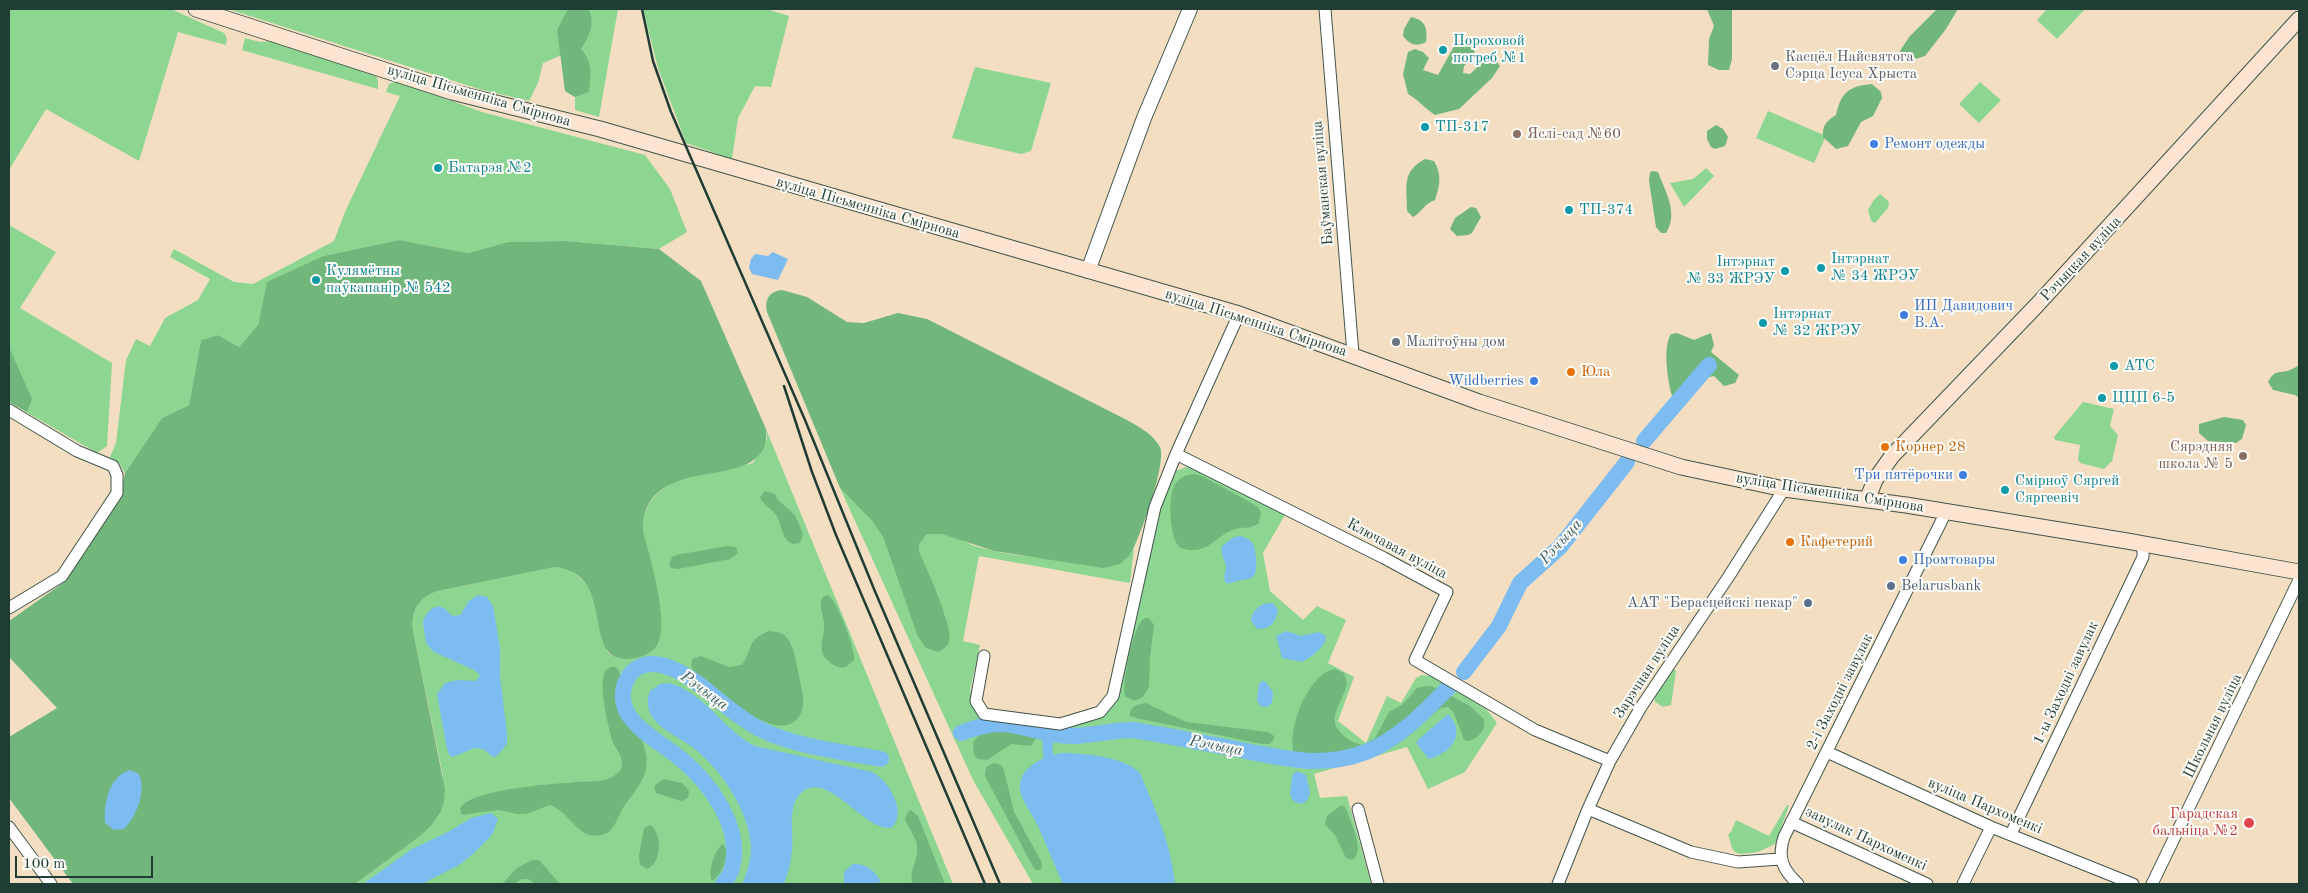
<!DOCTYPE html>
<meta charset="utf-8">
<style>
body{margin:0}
#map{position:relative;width:2308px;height:893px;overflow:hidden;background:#f3dec2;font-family:"Old Standard TT",serif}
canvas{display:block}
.frame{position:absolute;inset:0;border:10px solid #1f3d34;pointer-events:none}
.scale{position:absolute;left:15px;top:856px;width:138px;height:22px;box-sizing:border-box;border:2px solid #1f3d34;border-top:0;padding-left:6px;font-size:15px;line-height:18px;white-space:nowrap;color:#1f3d34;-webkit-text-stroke:4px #fdfcf7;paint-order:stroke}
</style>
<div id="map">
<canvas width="2308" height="893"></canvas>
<div class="frame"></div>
<div class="scale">100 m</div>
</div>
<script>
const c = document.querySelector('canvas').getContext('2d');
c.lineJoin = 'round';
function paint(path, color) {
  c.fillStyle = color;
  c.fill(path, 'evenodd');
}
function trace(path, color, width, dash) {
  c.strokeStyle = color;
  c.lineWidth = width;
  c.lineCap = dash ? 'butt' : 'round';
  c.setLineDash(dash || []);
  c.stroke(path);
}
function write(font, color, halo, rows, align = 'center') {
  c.font = font + ' "Old Standard TT",serif';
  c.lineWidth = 4;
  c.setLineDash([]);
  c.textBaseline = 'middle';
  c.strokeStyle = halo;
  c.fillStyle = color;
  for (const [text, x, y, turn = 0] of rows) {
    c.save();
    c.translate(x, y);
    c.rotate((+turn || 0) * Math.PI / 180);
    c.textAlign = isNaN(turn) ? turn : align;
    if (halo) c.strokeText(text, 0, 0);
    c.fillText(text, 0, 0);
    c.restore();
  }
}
paint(new Path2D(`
 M9 9H171L224 33 227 38 226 45 178 32 139 161 46 109 9 170Z
 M228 9H618L599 117 575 110V97L565 91 562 55 543 63 538 83 529 101 479 89Z
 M643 9H766L789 16 771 87 755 86 738 118 732 159 686 143 658 68Z
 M2047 9H2085L2057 39 2037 20Z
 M245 38 260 42 274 41 376 76 378 81V89L242 50Z
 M975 67 1051 83 1031 151 1021 154 952 138Z
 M397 81 482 112 645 155 670 189 687 232 659 249 566 241 508 242 468 253 399 240 323 256 268 282 258 325 239 347 218 335 201 340 189 405 162 418 125 473 119 463 110 457 116 443 126 360 136 339 150 346 165 318 198 300 210 279 170 257 174 249 234 282 253 284 334 241 345 212 400 96 386 92 389 84Z
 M1980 82 2001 100 1979 123 1959 104Z
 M1768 111 1826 136 1814 163 1756 138Z
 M1706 168 1714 176 1684 207 1670 183 1693 179Z
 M1880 194 1889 202 1888 208 1875 223 1871 221 1868 210 1873 201Z
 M9 225 56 252 20 308 112 363 107 446 97 453 9 402Z
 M2083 402 2114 409 2110 426 2118 435 2112 461 2104 469 2080 463 2078 459 2080 445 2055 440 2054 437Z
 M766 429 953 884H355L419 837 431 826 440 813 443 776 413 631C411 610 418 598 438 591L555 567C597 571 599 620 608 653L617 658 629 659 661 613 643 529C643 505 656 490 677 481L753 463 767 439Z
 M1189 466 1286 513 1263 553 1270 591 1303 620 1317 606 1346 620 1328 663 1354 677 1338 721 1366 743 1387 696 1401 703 1416 678 1422 675 1434 676 1487 710 1497 723 1465 772 1428 789 1407 747 1314 774 1320 798 1347 796 1371 884H1033L973 780 840 488 872 521 883 537 917 635 946 617 919 551V544L927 534C943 530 960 540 975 546 1022 561 1076 558 1125 560L1134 548 1130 583 979 556 963 641 980 645 970 690 973 706 1061 726 1109 706 1161 504 1175 471Z
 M1673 669 1676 671 1671 705 1663 707 1655 702 1654 697Z
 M1787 805 1789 806 1775 844 1758 852 1741 854 1735 852 1732 848 1728 834 1731 832 1736 820 1769 836Z`), '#8cd692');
paint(new Path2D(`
 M568 9H588C596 22 589 37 581 49 593 62 591 75 589 92L575 97 565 91 557 30Z
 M1707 9H1732V59L1729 70H1719L1708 65 1709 39 1714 26Z
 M1937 9H1958L1946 29 1925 56 1909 61 1902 58 1900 51 1909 37Z
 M1411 17C1426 20 1428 29 1426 42 1416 47 1410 45 1403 36L1404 29Z
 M1457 41 1470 44 1474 49 1475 56 1464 66 1463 73 1470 74 1484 61 1497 62 1500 66 1492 78 1459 109 1435 115C1425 109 1419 100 1408 94L1403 74 1408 52 1415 49 1423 52 1429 58 1423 70 1438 75Z
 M1872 84 1881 92 1882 98 1873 116 1861 122 1848 146 1836 149 1823 137C1822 126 1826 121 1836 115 1841 93 1848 86 1872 84Z
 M1716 125 1723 129 1728 137 1725 146 1715 149 1711 147 1707 139V131Z
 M1425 159 1434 161C1442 175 1440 185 1435 200 1422 205 1423 212 1413 217L1407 211C1407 187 1401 172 1425 159Z
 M1653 171 1658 172C1665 191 1679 213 1666 233H1661L1656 227 1649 181 1650 172Z
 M1471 207 1476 208 1481 217 1472 233 1468 235 1457 236 1450 229 1455 218Z
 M399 240 468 253 508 242 566 241 659 249 701 281 766 429C773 499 644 446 643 529 648 554 675 633 653 650 646 656 636 659 627 659 580 660 618 574 555 567L438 591C418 598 411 610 413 631L445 789 444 802 440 813 431 826 419 837 355 884H73L9 798V737L57 708 9 657V621L63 583 120 498 125 473 162 418 189 405 201 340 218 335 239 347 258 325 267 282 323 256Z
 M782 290 807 297 847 322 864 323 898 313 927 319 1127 420C1139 427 1153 434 1160 447 1167 463 1140 538 1130 555L1120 564 1103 568 994 551 942 534H927L919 544V551C926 568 954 626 949 642 947 647 943 649 938 652L926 648 917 635 883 537 872 521 840 488 767 312C764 300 769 291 782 290Z
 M1677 333 1694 340 1711 333 1714 345 1711 352 1739 375 1735 383 1724 386 1714 376 1706 378 1684 401 1673 399C1668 385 1662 347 1671 334Z
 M9 347 32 399 27 412 9 402Z
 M2299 365V398L2295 395 2273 390 2268 382C2276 367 2281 375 2292 369 2295 368 2297 366 2299 365Z
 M2224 417 2243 420 2246 425 2242 439 2236 443 2208 441 2199 433V424Z
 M1193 474 1202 476 1257 506 1261 512 1259 523C1250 530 1242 526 1233 530 1212 538 1208 556 1180 548 1169 537 1167 495 1176 483 1180 477 1187 475 1193 474Z
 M765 491 775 494 777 499 795 515 803 534 800 543 794 544C780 540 783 525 776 515 771 508 763 505 760 497Z
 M727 546 736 547 738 553 730 559 678 569 671 568 669 565 672 557 676 555Z
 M828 595C837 600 856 650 854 660L846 667C841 668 836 667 832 664 815 652 824 642 824 626 825 615 816 605 824 596Z
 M1145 618H1149L1154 625 1150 657 1149 687 1143 697 1134 701 1125 696C1122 683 1133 623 1145 618Z
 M769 631C776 632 782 632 787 638 796 649 797 671 801 685 803 697 806 707 798 718 776 746 716 689 697 675L691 667 692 659 701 656 729 667 742 665C754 648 745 641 769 631Z
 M613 666 617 668C625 678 615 690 618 701 622 715 633 723 639 734 656 769 642 781 623 808 618 816 616 825 609 832 579 847 573 813 550 805L526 814H517L499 810 462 815 460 809C468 789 555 784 576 782 588 781 603 783 614 776 618 773 622 770 622 765 623 756 615 748 612 740 608 725 597 681 606 670Z
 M1335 669 1344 673 1347 682C1345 701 1323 718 1343 735 1349 741 1356 744 1364 745L1375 738 1389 712 1402 705 1417 688 1421 687 1431 686 1440 690 1470 706 1484 719C1486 731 1478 739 1467 741L1464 740 1454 713 1448 707 1441 708C1425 719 1413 736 1396 744 1381 753 1319 775 1304 767 1275 750 1307 671 1335 669Z
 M1146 703 1186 722 1268 732 1274 736V739L1270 744H1262L1136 718 1130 716C1129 706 1138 704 1146 703Z
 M990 728C1004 728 1027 727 1036 738L1031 746 1011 744 987 760 978 759 974 755 973 742 982 731Z
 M994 763 1001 765 1004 770 1014 812 1041 861 1042 867 1040 870H1036L1033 867 985 776 986 767Z
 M664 779 682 783 689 791 688 798 681 801 656 793 654 786Z
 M1340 806H1344L1347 811C1351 823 1365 851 1353 860L1346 858 1335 835 1325 824 1327 816Z
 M911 810 918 816 945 884 912 883C909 870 919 859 917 846 916 836 908 828 905 819L908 812Z
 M650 825C663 833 662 863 647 869L640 865 639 855 644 828Z
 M723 844C731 853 722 876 712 881 707 873 715 848 723 844Z
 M532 860H539L560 884H535L528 879H522L513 884H502L517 868Z`), '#71b77c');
paint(new Path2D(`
 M773 252 788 259 778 280 752 274 749 268 751 259 755 254 768 256Z
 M1240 536C1254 540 1255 545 1256 559 1257 578 1255 578 1237 581 1233 582 1230 584 1226 583 1222 576 1226 574 1226 567 1225 559 1220 554 1222 546L1234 537Z
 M478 595 487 597 493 606 500 647V677L507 733V744L497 756 493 757 483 749 474 748 453 757 450 756 447 749 437 694 445 683 458 680 476 681 480 675 474 670 434 652 426 643 423 622C424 614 435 602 444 608 447 610 449 614 453 616L460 615 469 601Z
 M1273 603 1278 610C1276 622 1270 630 1257 629L1251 621C1252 610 1261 602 1273 603Z
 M1287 631 1301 636 1319 632 1326 636C1326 647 1311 657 1302 662L1282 658 1276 636Z
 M1262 681 1266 682 1273 692 1272 703 1267 707 1260 706 1257 700 1259 684Z
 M668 683C704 691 723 730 755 746L872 772C890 780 908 815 891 828 863 831 826 767 800 794 787 807 794 834 792 850 791 862 788 873 784 884H742C747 873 751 860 751 847 749 810 720 768 692 747 679 737 658 729 650 713 647 706 647 698 650 691L660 684Z
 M1448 714C1467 734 1451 753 1429 759L1416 743 1418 740Z
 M1062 753C1084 753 1125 757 1140 773 1157 814 1170 840 1175 884H1063C1054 864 1046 844 1037 824 1032 814 1024 804 1021 794 1014 769 1043 756 1062 753Z
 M130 770 139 774C147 791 136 817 124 829L114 830 105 823C104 803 108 777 130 770Z
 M1296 771 1306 775 1310 793 1307 801 1301 804 1293 801 1290 794 1292 776Z
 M491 813 498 819 492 835 473 854 459 865 422 884H363L412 849 448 832 471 818Z
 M853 864C865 863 874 870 880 880L879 884H844V872Z`), '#7dbcf1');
trace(new Path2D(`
 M1047 735 1049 768`), '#7dbcf1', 10);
trace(new Path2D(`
 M1644 441 1709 365
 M1464 672 1499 626 1520 583 1560 547 1627 462
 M961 733C974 728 988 723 1002 724 1026 725 1046 736 1070 736 1091 736 1111 730 1132 730 1167 735 1202 743 1236 749 1281 758 1322 769 1366 752 1399 739 1425 711 1449 687
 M723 884C726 879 731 874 732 868 743 827 710 783 680 758 663 744 640 733 628 714 615 692 628 662 655 664 668 665 679 671 690 678 714 694 734 716 760 729 792 746 844 752 881 759`), '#7dbcf1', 16);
const minor = new Path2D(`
 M1325 9 1353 354
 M9 410 77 451 113 466 117 475V493L62 576 9 608
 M1176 454 1384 558 1447 592 1415 660 1535 730 1610 761
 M984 656 976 701 984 714 1060 724 1100 712 1113 696 1155 507 1176 454 1239 314
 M1827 752 1991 827 2133 884
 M1358 809 1378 884
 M1588 809 1691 852 1738 862 1780 859
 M1791 822 1927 884
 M9 827 51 884
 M2011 834 2143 557V544
 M1558 884 1588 809 1610 761 1641 707 1729 576 1784 489
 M1798 884C1783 870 1777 858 1784 837L1946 512
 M1963 884 1991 827
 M2152 884 2299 580`);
const tertiary = new Path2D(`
 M1088 271 1144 118 1190 9`);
const secondary = new Path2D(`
 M196 9 452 92 600 129 1239 314 1479 402 1681 467 1784 489 1906 505 2127 541 2299 572
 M1867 500 1875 480 1892 456 2037 305 2299 19`);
trace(minor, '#3f5549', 13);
trace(tertiary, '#3f5549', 16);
trace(secondary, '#3f5549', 17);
trace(minor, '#fff', 11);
trace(tertiary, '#fff', 14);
trace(secondary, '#fde4d1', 15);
trace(new Path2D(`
 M642 9 653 61 671 112 805 420 874 589 1000 884
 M784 386 812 472 836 535 985 884`), '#1f3d34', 2.5);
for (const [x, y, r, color] of [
 [1443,50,5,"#0f9aa8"],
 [1775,66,5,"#6b7280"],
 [1425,127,5,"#0f9aa8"],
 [1517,134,5,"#8d6e63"],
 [1874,144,5,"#3f7fe0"],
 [438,168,5,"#0f9aa8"],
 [1569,210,5,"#0f9aa8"],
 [1821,268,5,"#0f9aa8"],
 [1785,271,5,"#0f9aa8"],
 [316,280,5,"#0f9aa8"],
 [1904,315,5,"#3f7fe0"],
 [1763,323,5,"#0f9aa8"],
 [1396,342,5,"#6b7280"],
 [2114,366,5,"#0f9aa8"],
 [1571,372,5,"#e8710a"],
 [1534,381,5,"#3f7fe0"],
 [2102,398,5,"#0f9aa8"],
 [1885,447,5,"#e8710a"],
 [2243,456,5,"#8d6e63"],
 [1963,475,5,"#3f7fe0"],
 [2005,490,5,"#0f9aa8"],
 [1790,542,5,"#e8710a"],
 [1903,560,5,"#3f7fe0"],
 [1891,586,5,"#5c6f8a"],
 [1808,603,5,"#5c6f8a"],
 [2249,823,6,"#e0444e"]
]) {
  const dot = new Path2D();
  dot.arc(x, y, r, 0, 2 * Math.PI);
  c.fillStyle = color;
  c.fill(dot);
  trace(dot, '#fdfcf7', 2);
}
write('15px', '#0d838f', '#fdfcf7', [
 ["Пороховой",1453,41],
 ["погреб №1",1453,58],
 ["ТП-317",1435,127],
 ["Батарэя №2",448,168],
 ["ТП-374",1579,210],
 ["Інтэрнат",1831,259],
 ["№ 34 ЖРЭУ",1831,276],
 ["Інтэрнат",1775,262,"right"],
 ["№ 33 ЖРЭУ",1775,279,"right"],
 ["Кулямётны",326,271],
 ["паўкапанір № 542",326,288],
 ["Інтэрнат",1773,314],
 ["№ 32 ЖРЭУ",1773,331],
 ["АТС",2124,366],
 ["ЦЦП 6-5",2112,398],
 ["Смірноў Сяргей",2015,481],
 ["Сяргеевіч",2015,498]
], 'left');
write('15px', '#5b616d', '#fdfcf7', [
 ["Касцёл Найсвятога",1785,57],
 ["Сэрца Ісуса Хрыста",1785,74],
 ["Малітоўны дом",1406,342]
], 'left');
write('15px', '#1f3d34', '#fdfcf7', [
 ["вуліца Пісьменніка Смірнова",479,96,16],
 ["Баўманская вуліца",1323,183,-95],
 ["вуліца Пісьменніка Смірнова",868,208,16],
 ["Рэчыцкая вуліца",2081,259,-47],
 ["вуліца Пісьменніка Смірнова",1256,323,18],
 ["вуліца Пісьменніка Смірнова",1830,493,9],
 ["Ключавая вуліца",1397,549,28],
 ["Зарэчная вуліца",1647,672,-57],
 ["1-ы Заходні завулак",2066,683,-65],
 ["2-і Заходні завулак",1840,692,-63],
 ["Школьная вуліца",2213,726,-64],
 ["вуліца Пархоменкі",1985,806,23],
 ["завулак Пархоменкі",1866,839,25]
]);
write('15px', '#785e54', '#fdfcf7', [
 ["Яслі-сад №60",1527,134],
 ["Сярэдняя",2233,447,"right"],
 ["школа № 5",2233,464,"right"]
], 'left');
write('15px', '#366cbe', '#fdfcf7', [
 ["Ремонт одежды",1884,144],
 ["ИП Давидович",1914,306],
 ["В.А.",1914,323],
 ["Wildberries",1524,381,"right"],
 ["Три пятёрочки",1953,475,"right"],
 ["Промтовары",1913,560]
], 'left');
write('15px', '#c56008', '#fdfcf7', [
 ["Юла",1581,372],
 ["Корнер 28",1895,447],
 ["Кафетерий",1800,542]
], 'left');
write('15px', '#4e5e75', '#fdfcf7', [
 ["Belarusbank",1901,586],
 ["ААТ \"Берасцейскі пекар\"",1798,603,"right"]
], 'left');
write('15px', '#be3a42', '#fdfcf7', [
 ["Гарадская",2238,814],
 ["бальніца №2",2238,831]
], 'right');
write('italic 16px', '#365d63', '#fdfcf7', [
 ["Рэчыца",1561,542,-48],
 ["Рэчыца",704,691,36],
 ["Рэчыца",1216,746,11]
]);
</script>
